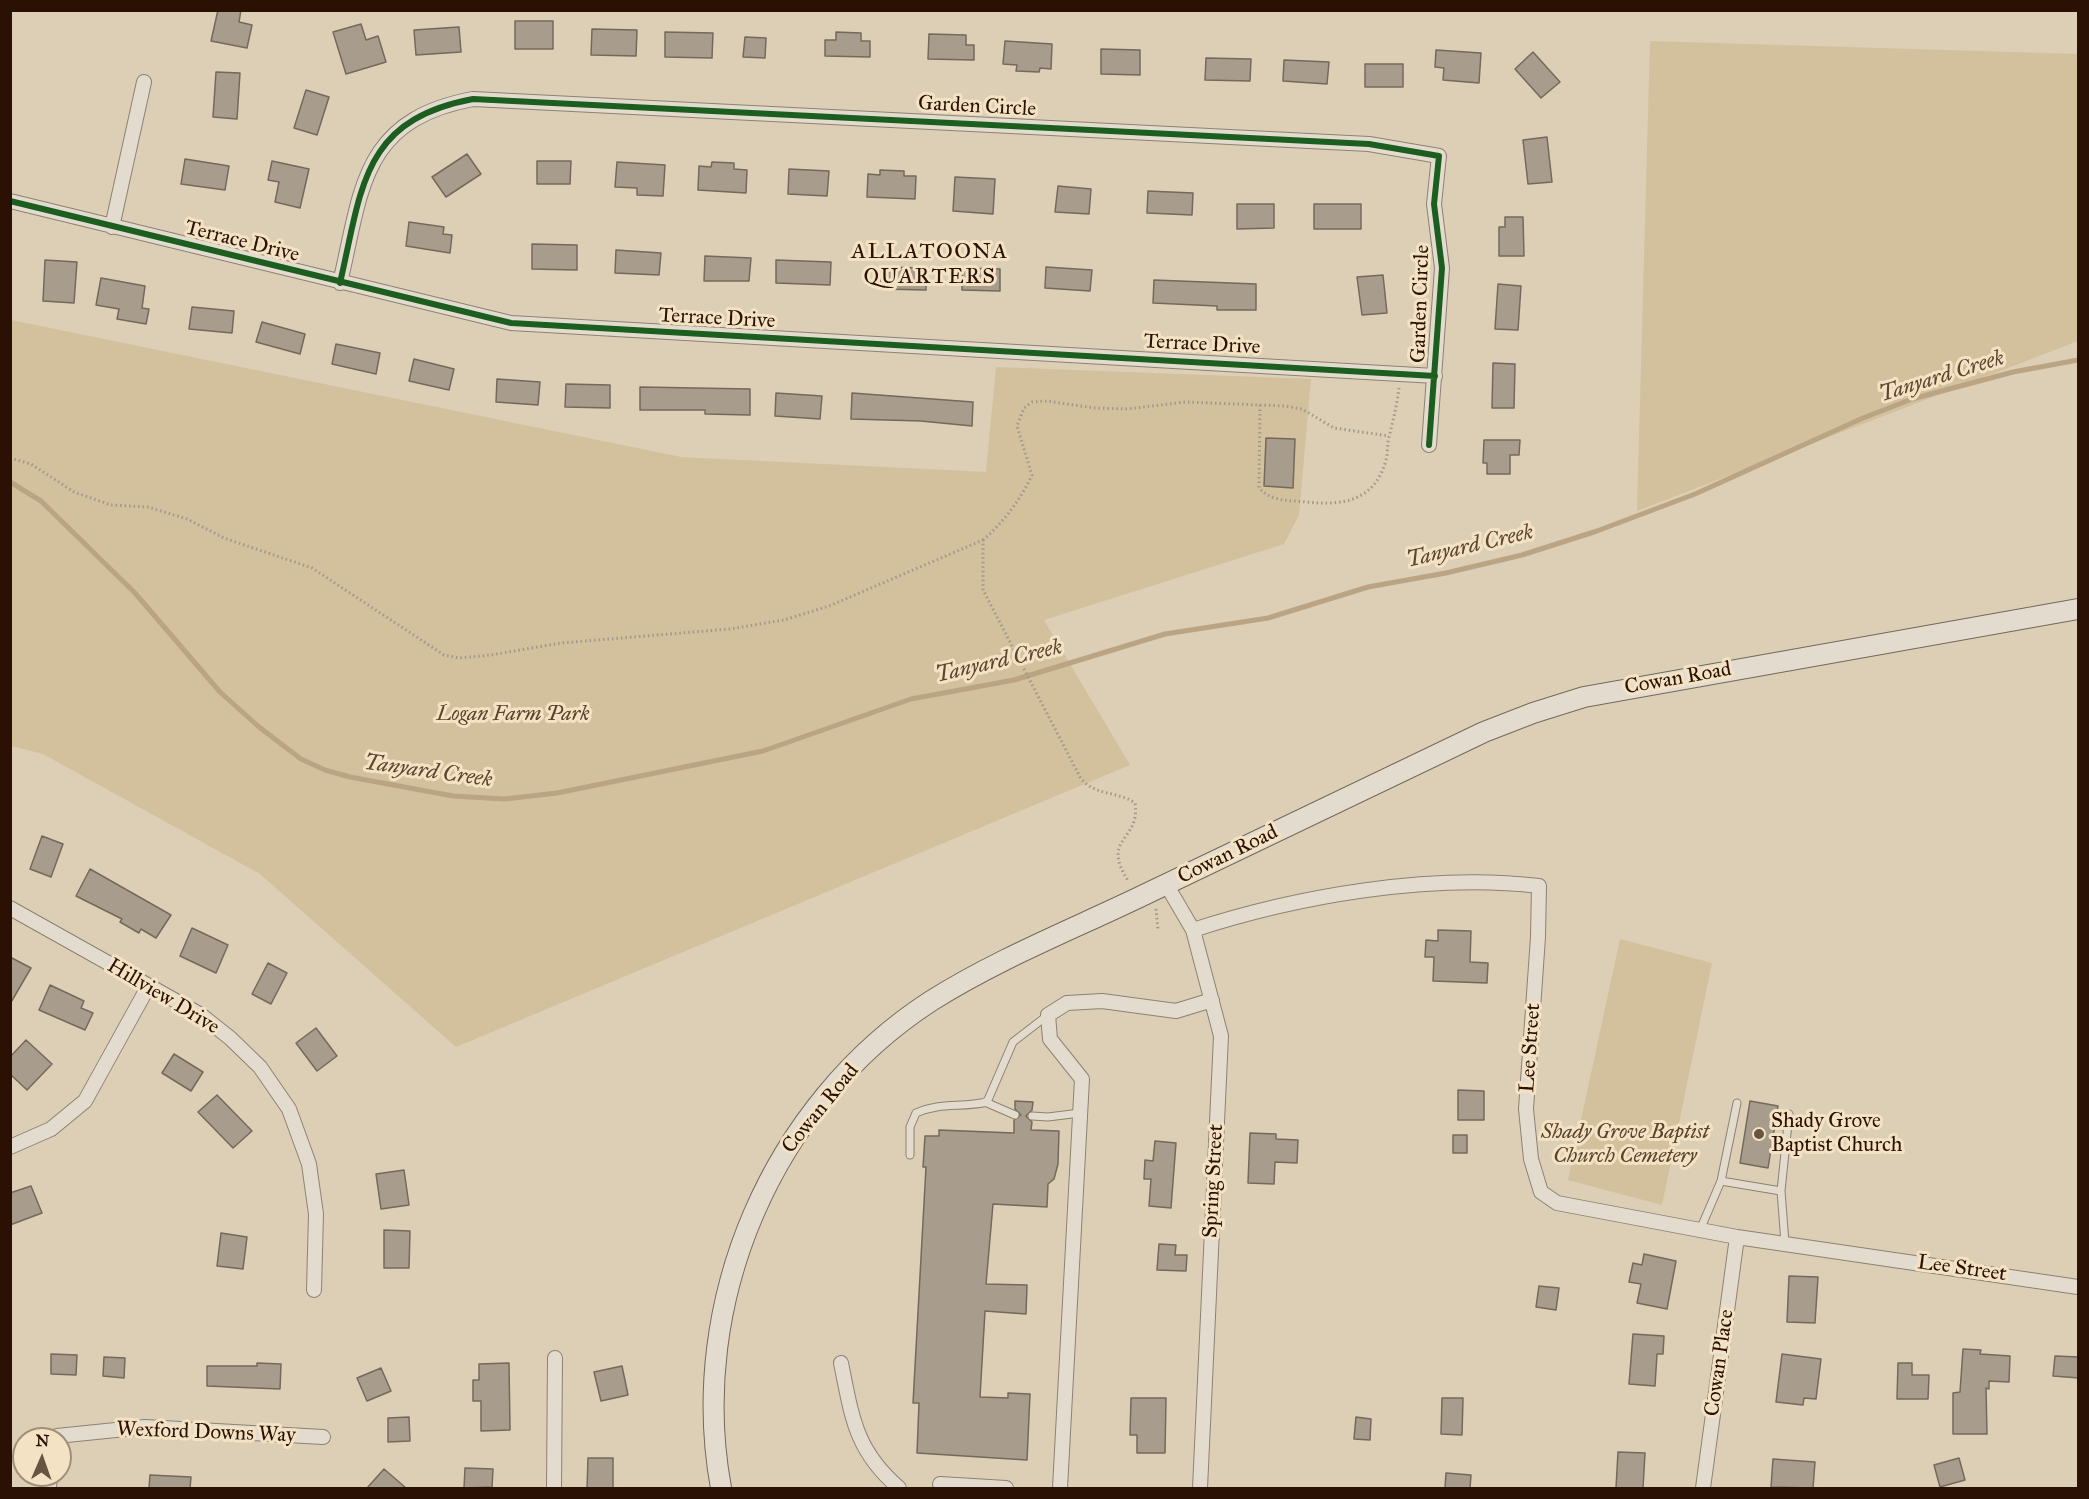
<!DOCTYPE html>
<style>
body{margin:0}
#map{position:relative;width:2089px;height:1499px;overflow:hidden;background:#dccfb5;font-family:"IM FELL Great Primer",serif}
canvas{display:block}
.frame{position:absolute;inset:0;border:12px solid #2b1104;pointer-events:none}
.north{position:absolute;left:12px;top:1427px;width:60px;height:60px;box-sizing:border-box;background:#f3e3c4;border:2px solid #a38f77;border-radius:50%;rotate:2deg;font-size:16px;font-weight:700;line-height:24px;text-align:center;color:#2b1104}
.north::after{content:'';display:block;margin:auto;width:21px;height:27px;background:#695442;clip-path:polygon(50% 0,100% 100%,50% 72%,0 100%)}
</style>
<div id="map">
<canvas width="2089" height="1499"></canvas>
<div class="frame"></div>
<div class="north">N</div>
</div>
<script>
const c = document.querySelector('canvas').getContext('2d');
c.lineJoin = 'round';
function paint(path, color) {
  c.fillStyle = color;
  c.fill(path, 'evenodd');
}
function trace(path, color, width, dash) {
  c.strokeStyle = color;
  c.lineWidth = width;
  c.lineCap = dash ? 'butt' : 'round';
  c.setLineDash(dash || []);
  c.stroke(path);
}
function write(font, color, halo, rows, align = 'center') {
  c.font = font + ' "IM FELL Great Primer",serif';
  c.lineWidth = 6;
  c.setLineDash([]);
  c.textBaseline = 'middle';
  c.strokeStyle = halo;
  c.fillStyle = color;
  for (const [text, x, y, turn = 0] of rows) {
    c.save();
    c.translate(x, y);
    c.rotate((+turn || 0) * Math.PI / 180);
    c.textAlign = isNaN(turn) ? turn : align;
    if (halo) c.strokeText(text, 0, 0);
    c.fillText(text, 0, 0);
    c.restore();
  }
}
paint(new Path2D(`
 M1650 41 2078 54V341L1637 511Z
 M11 320 681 457 986 472 996 367 1311 379 1299 515 1284 544 1044 620 1130 765 456 1047 260 874 43 754 11 746Z
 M1620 939 1712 963 1662 1205 1568 1180Z`), '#d3c09d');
trace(new Path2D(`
 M10 482 41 501 135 593 220 692 259 727 301 759 325 770 350 777 453 796 505 799 557 793 763 751 911 699 1014 680 1165 634 1268 618 1368 587 1446 573 1522 555 1597 531 1695 494 1863 418 1912 399 2013 372 2078 360`), '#baa483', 5);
const building = new Path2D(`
 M218 10H241L239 22 252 25 247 48 211 41Z
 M515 21H553V49H515Z
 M361 24 366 40 378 36 386 62 346 74 333 32Z
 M459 27 461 52 416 55 414 30Z
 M592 29 637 30 636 56 591 55Z
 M665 32 713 33 712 58 665 57Z
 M836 32 861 33V41H870V57L825 56V40H836Z
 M929 34 966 35V45H974V60L928 59Z
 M745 37 766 38 765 58 743 57Z
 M1005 41 1052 44 1051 69 1040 68 1039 72 1016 71 1017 65 1003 64Z
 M1101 49 1140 50V75L1101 74Z
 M1436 50 1481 53 1479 83 1443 80 1444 68 1435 67Z
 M1533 52 1560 82 1541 98 1515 69Z
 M1206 58 1251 59 1250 81 1205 80Z
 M1284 60 1329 62 1327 84 1283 81Z
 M1365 64H1403V87H1365Z
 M216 72 240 73 237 119 213 117Z
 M306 90 329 97 317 135 294 128Z
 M1547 137 1552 182 1528 184 1523 140Z
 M467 154 481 174 446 197 432 177Z
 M185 159 229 166 225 190 181 184Z
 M272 161 309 169 300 208 275 202 279 182 268 180Z
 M537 161H571L570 184H537Z
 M617 162 665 165 663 196 637 195V188L615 187Z
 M712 162 734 163V169L747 170 746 193 698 190 699 166 711 167Z
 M789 169 829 171 827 196 788 194Z
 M880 170 904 171V176H916L915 199 867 197 868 174 880 175Z
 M955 177 995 179 993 214 953 211Z
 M1058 186 1091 189 1089 214 1055 212Z
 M1148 191 1193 193 1192 215 1147 213Z
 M1237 204H1274V228L1237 229Z
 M1314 204H1361V229H1314Z
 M1505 217H1523L1524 256H1499V227H1505Z
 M409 222 444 227 443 234 452 235 450 253 406 246Z
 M532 244 577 245V270L532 269Z
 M616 250 661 253 659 275 615 273Z
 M705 256 751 258 749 281H704Z
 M45 260 77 262 74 303 43 301Z
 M776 260 831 262 830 285 776 283Z
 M881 267 926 268V290L881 289Z
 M1046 267 1092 270 1090 291 1045 288Z
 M962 268 1000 269V291L962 290Z
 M1383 275 1387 313 1362 315 1357 277Z
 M101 278 145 286 142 308 149 309 146 324 117 319 119 309 96 305Z
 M1154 280 1256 284V310H1217V306L1153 303Z
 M1498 284 1521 286 1518 330 1495 329Z
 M192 307 234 311 232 333 189 329Z
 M262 322 305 334 300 354 256 342Z
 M336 344 380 353 376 374 332 364Z
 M414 359 454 369 449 390 409 381Z
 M1493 363 1515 364 1514 408H1492Z
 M497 379 540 382 538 405 496 402Z
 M566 384 610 385V408L565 407Z
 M640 387 750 389V415L705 414V410H640Z
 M776 393 822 396 820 419 775 416Z
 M852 393 973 402 972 426 921 421 851 419Z
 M1266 438 1295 439 1293 488 1264 486Z
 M1484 440H1520L1519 455H1510V474H1487V463H1483Z
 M42 836 63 844 51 877 30 869Z
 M90 869 171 915 156 938 141 929 139 933 120 922 122 919 76 896Z
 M192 928 228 945 216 973 180 956Z
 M1438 930 1471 931 1470 962 1488 963 1487 983 1433 981 1434 957H1425L1426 940 1438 941Z
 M10 957 31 968 10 1004Z
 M268 963 287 973 271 1004 252 994Z
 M50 985 84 1001 81 1008 93 1013 85 1030 39 1010Z
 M316 1028 337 1056 317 1071 296 1043Z
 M26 1040 52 1064 27 1090 10 1074V1057Z
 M174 1054 203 1072 191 1091 162 1073Z
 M1458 1090 1484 1091V1120H1458Z
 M217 1095 252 1131 233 1148 198 1112Z
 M1015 1101 1033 1102 1032 1110 1026 1116 1032 1122 1031 1130 1059 1131 1058 1164 1054 1179 1048 1184 1047 1207 993 1204 986 1284 1027 1285 1026 1314 985 1311 980 1397 1008 1398V1393L1030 1394 1027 1460 917 1453 919 1403H913L926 1167H923L925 1136H939V1130L1014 1133V1120L1021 1115 1015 1109Z
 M1750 1101 1778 1106 1768 1168 1740 1163Z
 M1250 1133 1276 1134V1139L1298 1140 1297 1163 1275 1162 1274 1184 1248 1183Z
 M1453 1135H1467V1153H1453Z
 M1155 1141 1176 1143 1171 1208 1149 1206 1151 1179H1144L1145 1160 1153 1161Z
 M404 1170 409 1205 381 1209 376 1174Z
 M31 1186 42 1213 10 1225V1193Z
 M384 1230 410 1231 409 1268H384Z
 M221 1233 247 1237 243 1269 217 1266Z
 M1159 1244 1176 1245 1175 1255H1187L1186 1271 1157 1270Z
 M1644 1254 1676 1261 1667 1309 1637 1303 1641 1284 1629 1282 1633 1263 1642 1265Z
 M1789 1276 1818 1277 1815 1323 1787 1322Z
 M1539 1286 1559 1288 1556 1310 1536 1307Z
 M1633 1334 1664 1336 1663 1354H1657L1655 1386 1629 1384Z
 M1963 1349 1981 1350 1980 1354 2010 1356 2009 1382 1989 1381V1389L1986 1388 1987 1434H1953V1393L1960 1392Z
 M51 1354 77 1355 76 1375 51 1374Z
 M1782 1354 1821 1359 1816 1399 1804 1398 1803 1405 1776 1402Z
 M2055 1356 2079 1357V1378L2053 1376Z
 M104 1357 125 1358 124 1378 103 1376Z
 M257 1363 281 1364 280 1389 207 1386V1366H257Z
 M509 1363 510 1430 481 1431V1401H473V1380H479V1364Z
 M1898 1363H1912V1375H1929L1928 1399H1897Z
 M622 1366 628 1395 601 1401 594 1372Z
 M381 1368 391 1391 367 1401 357 1378Z
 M1131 1398H1166L1165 1453H1137V1435H1130Z
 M1442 1398H1463L1462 1435 1441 1434Z
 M409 1417 410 1441 388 1442V1418Z
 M1356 1417 1371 1419 1370 1440 1354 1439Z
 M1618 1452 1645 1453 1643 1488H1616Z
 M588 1458H613V1488H587Z
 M1959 1458 1965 1480 1940 1487 1934 1465Z
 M1773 1459 1815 1462 1813 1488 1771 1487Z
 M465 1468 493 1469 492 1487 464 1488Z
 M384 1469 406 1488H367Z
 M1446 1473 1471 1475 1470 1488H1445Z
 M150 1475 191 1477 190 1488H149Z`);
paint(building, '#a89d8c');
trace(building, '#74695b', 1.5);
const service = new Path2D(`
 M985 1102 1015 1115
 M1032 1116 1048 1117 1080 1113
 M910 1155V1127L916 1113C940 1102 961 1108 987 1102L1013 1042 1048 1015
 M1721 1181 1781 1191
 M1700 1230 1721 1181 1737 1103
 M1785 1243 1781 1191 1789 1114`);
const minor = new Path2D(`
 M10 201 511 323 1435 376
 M112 227 144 82
 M340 283C362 189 361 120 473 99L1369 144 1439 156 1434 204 1442 268 1429 445
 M1166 884 1193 930 1221 1036 1200 1488
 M10 908 201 1015 230 1038 260 1067 289 1109 309 1164 316 1214 314 1290
 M1193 930C1297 896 1430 873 1539 886L1538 937 1526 1109 1531 1159 1541 1192 1557 1203 1737 1237 2078 1287
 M10 1147 51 1129 85 1101 148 987
 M841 1363C852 1417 855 1450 899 1488
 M57 1439V1436L145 1427 323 1437
 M940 1484 1006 1488
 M49 1488 50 1475
 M554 1488 555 1358
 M1060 1488 1082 1079 1050 1039 1048 1015 1067 1003 1102 1001 1176 1011 1212 1000
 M1703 1488 1737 1237`);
const secondary = new Path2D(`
 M721 1488C687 1303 772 1104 931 1001 999 958 1076 928 1148 893 1260 839 1372 786 1484 732L1533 713 1584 697 2078 609`);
trace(service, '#8d8272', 9);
trace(minor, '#8d8272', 16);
trace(secondary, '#74695b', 22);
trace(new Path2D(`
 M1260 405 1259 488C1272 502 1289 500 1306 502 1343 506 1375 501 1386 460 1388 453 1387 445 1389 437 1393 421 1397 405 1399 388
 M10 458 31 464 74 492 111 505 148 507 187 519 224 538 312 568 444 655 459 658 491 655 561 643 730 629 784 620 829 606 983 540V590L1080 777C1093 796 1118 791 1135 803 1141 842 1099 837 1129 882
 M983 540C1003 523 1021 499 1032 475L1017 426 1024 408 1032 402 1047 401 1094 408 1127 409 1185 402 1285 406 1302 409 1334 428 1389 436
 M1156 909 1158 930`), '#a0988c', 3, [1.5, 3]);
trace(service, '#e3dcce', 7);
trace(minor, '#e3dcce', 14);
trace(secondary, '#e3dcce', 20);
trace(new Path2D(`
 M10 201 511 323 1435 376
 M340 283C362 189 361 120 473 99L1369 144 1439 156 1434 204 1442 268 1429 445`), '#1b5e20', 6);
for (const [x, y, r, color] of [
 [1759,1134,6,"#695442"]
]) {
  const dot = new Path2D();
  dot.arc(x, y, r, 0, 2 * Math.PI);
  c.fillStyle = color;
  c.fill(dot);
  trace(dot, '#f3e3c4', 2);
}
write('21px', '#2b1104', '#f3e3c4', [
 ["Garden Circle",977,107,3],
 ["Terrace Drive",242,242,14],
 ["Garden Circle",1421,304,-88],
 ["Terrace Drive",717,319,3],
 ["Terrace Drive",1202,345,3],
 ["Cowan Road",1678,679,-10],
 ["Cowan Road",1228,855,-26],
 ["Hillview Drive",163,997,31],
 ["Lee Street",1531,1048,-86],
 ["Cowan Road",821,1109,-51],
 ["Spring Street",1214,1181,-87],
 ["Lee Street",1962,1269,8],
 ["Cowan Place",1720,1363,-82],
 ["Wexford Downs Way",206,1433,2]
]);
write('italic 21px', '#5b422c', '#f3e3c4', [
 ["Logan Farm Park",513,715],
 ["Shady Grove Baptist",1625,1133],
 ["Church Cemetery",1625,1157]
]);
write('21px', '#2b1104', '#f3e3c4', [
 ["Shady Grove",1771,1122],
 ["Baptist Church",1771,1146]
], 'left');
c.letterSpacing = '1.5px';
write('22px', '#2b1104', '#f3e3c4', [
 ["ALLATOONA",930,253],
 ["QUARTERS",930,278]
]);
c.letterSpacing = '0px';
write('italic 22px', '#5e452e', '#f3e3c4', [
 ["Tanyard Creek",1942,377,-17],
 ["Tanyard Creek",1470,547,-13],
 ["Tanyard Creek",999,662,-13],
 ["Tanyard Creek",428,772,8]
]);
</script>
